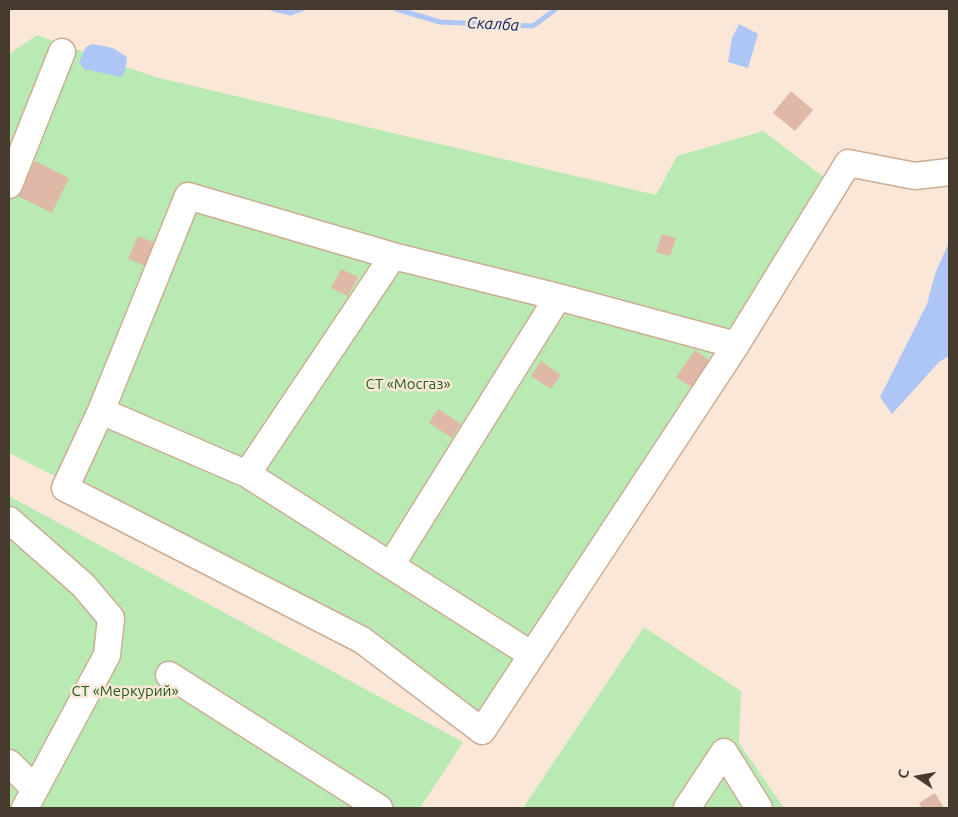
<!DOCTYPE html>
<meta charset="utf-8">
<style>
body{margin:0}
#map{position:relative;width:958px;height:817px;overflow:hidden;background:#fbe7d7;font-family:Ubuntu,sans-serif}
canvas{display:block}
.frame{position:absolute;inset:0;border:10px solid #463a2f;pointer-events:none}
.north{position:absolute;left:893px;top:752px;width:50px;height:50px;-webkit-text-stroke:4px #fbe7d7;paint-order:stroke;rotate:282deg;font-size:14px;font-weight:700;line-height:20px;text-align:center;color:#463a2f}
.north::after{content:'';display:block;margin:auto;width:18px;height:22px;background:#463a2f;clip-path:polygon(50% 0,100% 100%,50% 72%,0 100%)}
</style>
<div id="map">
<canvas width="958" height="817"></canvas>
<div class="frame"></div>
<div class="north">С</div>
</div>
<script>
const c = document.querySelector('canvas').getContext('2d');
c.lineJoin = 'round';
function paint(path, color) {
  c.fillStyle = color;
  c.fill(path, 'evenodd');
}
function trace(path, color, width, dash) {
  c.strokeStyle = color;
  c.lineWidth = width;
  c.lineCap = dash ? 'butt' : 'round';
  c.setLineDash(dash || []);
  c.stroke(path);
}
function write(font, color, halo, rows, align = 'center') {
  c.font = font + ' Ubuntu,sans-serif';
  c.lineWidth = 5;
  c.setLineDash([]);
  c.textBaseline = 'middle';
  c.strokeStyle = halo;
  c.fillStyle = color;
  for (const [text, x, y, turn = 0] of rows) {
    c.save();
    c.translate(x, y);
    c.rotate((+turn || 0) * Math.PI / 180);
    c.textAlign = isNaN(turn) ? turn : align;
    if (halo) c.strokeText(text, 0, 0);
    c.fillText(text, 0, 0);
    c.restore();
  }
}
paint(new Path2D(`
 M37 35 155 77 656 195 677 156 763 131 829 181 481 715 369 634 9 453V54Z
 M9 496 463 742 420 808H9Z
 M644 627 741 691 739 743 784 808H523Z`), '#b9eab3');
paint(new Path2D(`
 M739 24 758 34 748 68 728 62 732 38Z
 M92 44 113 48 127 57 125 71 121 77 84 69 79 62 86 47Z
 M949 242V356L939 362 892 414 880 397 927 304 935 274Z`), '#adc6f6');
trace(new Path2D(`
 M273 9 291 13 302 9
 M396 9 440 22 533 26 556 9`), '#adc6f6', 5);
paint(new Path2D(`
 M791 91 813 110 795 131 773 113Z
 M35 161 69 178 52 213 18 196Z
 M662 234 676 238 670 256 656 252Z
 M138 236 158 244 148 267 128 259Z
 M341 269 358 277 348 296 331 288Z
 M695 350 712 362 694 389 676 377Z
 M541 361 561 375 551 389 531 376Z
 M438 409 461 424 452 438 429 423Z
 M935 793 944 808H922L919 803Z`), '#dfb8a8');
const minor = new Path2D(`
 M9 185 62 52
 M736 345 558 297 393 256 188 196 101 411 65 488 362 640 482 731 736 345 848 163 915 176 949 172
 M101 411 247 474 532 655
 M247 474 393 256
 M9 520 83 585 111 618 107 655 25 808
 M391 565 558 297
 M169 675 379 808
 M9 763 35 789
 M687 808 724 752 759 808`);
trace(minor, '#ccad94', 29);
trace(minor, '#fff', 26);
write('15px', '#1e5e1a', '#fbe7d7', [
 ["СТ «Мосгаз»",408,384],
 ["СТ «Меркурий»",125,691]
]);
write('italic 16px', '#0c296b', '#fbe7d7', [
 ["Скалба",493,24,3]
]);
</script>
